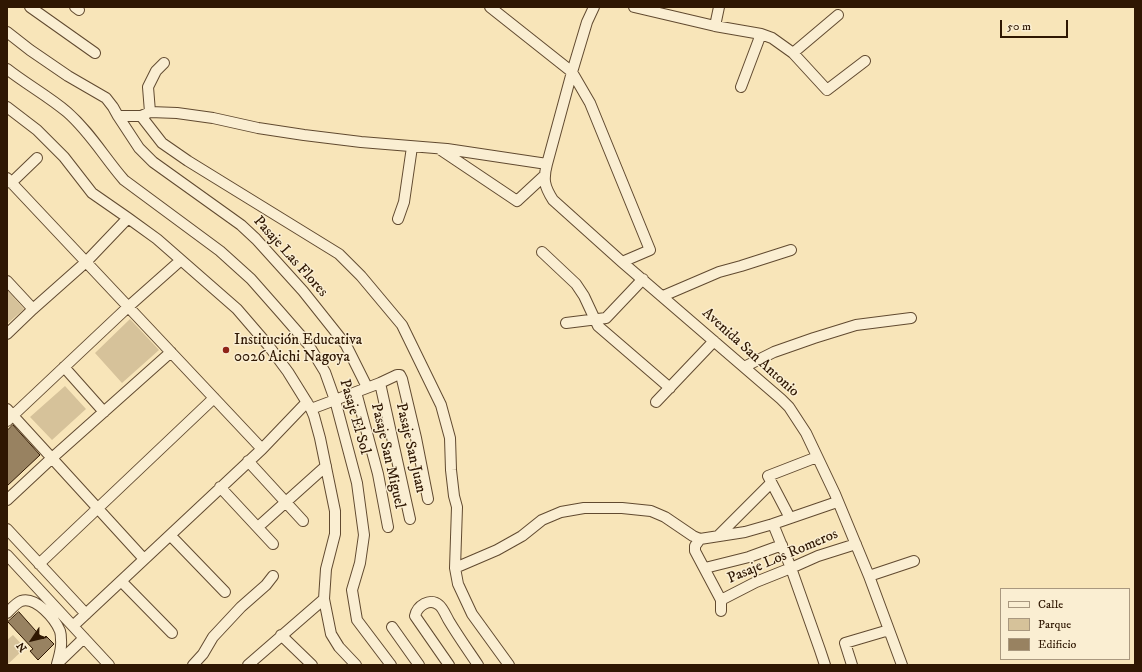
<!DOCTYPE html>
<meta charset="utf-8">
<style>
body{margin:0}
#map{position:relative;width:1142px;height:672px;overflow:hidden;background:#f8e5b9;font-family:"IM FELL DW Pica",serif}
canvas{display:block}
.frame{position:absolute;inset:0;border:8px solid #2f1702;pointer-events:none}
.legend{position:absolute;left:1000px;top:588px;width:130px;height:72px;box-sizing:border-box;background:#faeed2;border:1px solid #a9987f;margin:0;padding:5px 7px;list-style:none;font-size:12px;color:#2f1702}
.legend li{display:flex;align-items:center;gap:8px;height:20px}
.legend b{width:20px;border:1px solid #a9987f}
.north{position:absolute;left:12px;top:620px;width:40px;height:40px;-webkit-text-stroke:3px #faeed2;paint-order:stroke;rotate:235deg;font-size:11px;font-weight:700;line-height:16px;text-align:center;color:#2f1702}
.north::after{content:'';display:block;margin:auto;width:14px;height:18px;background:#2f1702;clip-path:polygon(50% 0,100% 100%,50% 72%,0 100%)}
.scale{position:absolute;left:1000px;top:20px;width:68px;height:18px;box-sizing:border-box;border:2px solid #2f1702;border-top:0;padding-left:5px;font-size:12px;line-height:14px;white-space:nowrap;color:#2f1702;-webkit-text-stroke:3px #faeed2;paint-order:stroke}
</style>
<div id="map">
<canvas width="1142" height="672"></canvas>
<div class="frame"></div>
<ul class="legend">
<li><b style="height:5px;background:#faeed2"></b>Calle</li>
<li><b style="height:11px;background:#d6c29a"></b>Parque</li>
<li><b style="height:11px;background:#988261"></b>Edificio</li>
</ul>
<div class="north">N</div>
<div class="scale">50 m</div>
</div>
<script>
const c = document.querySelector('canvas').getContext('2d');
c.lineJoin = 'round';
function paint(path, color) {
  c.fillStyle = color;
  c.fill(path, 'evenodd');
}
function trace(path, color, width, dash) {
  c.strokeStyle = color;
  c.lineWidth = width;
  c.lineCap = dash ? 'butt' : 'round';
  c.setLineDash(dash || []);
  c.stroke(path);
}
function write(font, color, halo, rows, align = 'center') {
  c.font = font + ' "IM FELL DW Pica",serif';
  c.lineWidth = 3;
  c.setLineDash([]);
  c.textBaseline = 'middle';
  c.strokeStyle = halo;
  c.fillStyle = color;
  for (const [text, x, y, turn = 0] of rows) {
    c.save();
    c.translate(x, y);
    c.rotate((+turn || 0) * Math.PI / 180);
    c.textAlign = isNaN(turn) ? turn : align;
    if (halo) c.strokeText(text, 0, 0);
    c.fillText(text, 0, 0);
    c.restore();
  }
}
paint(new Path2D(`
 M7 290 24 309 7 324Z
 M130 319 159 350 122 383 95 353Z
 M65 386 86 409 52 440 30 417Z
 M13 635 25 648 7 665V640Z`), '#d6c29a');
const building = new Path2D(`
 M13 425 40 455 7 486V431Z
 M19 612 43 639 46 636 54 644 38 660 30 651 33 649 8 622Z`);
paint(building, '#988261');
trace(building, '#2f1702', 1);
const minor = new Path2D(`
 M30 7 95 53
 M75 7 79 10
 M490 7 572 72 590 103 650 250 622 262
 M594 7 587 22 572 72 547 164C543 179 544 186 553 200L622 262 781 399 789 407 806 433 835 494 869 576 902 665
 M634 7 715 26 761 34 772 38 793 53 827 90 865 61
 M715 26 719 7
 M7 32 30 50 68 76 106 98 113 107 118 116 139 148 153 162 241 225 256 239 303 291 346 345 367 387
 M793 53 838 15
 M7 69C26 84 48 96 67 112 90 132 104 157 124 180L220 251 251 279 281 313 308 344 325 372 335 400 357 483 364 535 360 563 352 590 357 620 391 665
 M741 87 761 34
 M7 107 37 130 64 157 92 193 128 218 157 239 237 309 268 345 288 372 311 409 314 416 320 438 335 511V534L326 569 324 599 331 634 339 647 356 665
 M150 112 148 87 156 71 164 63
 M118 116H141L150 112 177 113 213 118 258 128 304 135 361 142 447 149 547 164
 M141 116 162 143 188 161 339 254 361 276 402 325 441 405 450 438 451 470 454 496 457 507 455 568 458 584 472 614 509 665
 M441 150 517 201 544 176
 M7 178 262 449
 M11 183 37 158
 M398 219 404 202 412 147
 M542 252 576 284 584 296 598 326 670 388
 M7 281 33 309
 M663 296 719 272 741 266 791 250
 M566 323 606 318 643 279
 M7 334 33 309 86 262 128 218
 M64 367 104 412
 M744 367 774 352 814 338 856 325 911 318
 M380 383 410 519
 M356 392 378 474 388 527
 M656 402 714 341
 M7 409 144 559
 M311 409 380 383 397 375H400L402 379 416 438 428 499
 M7 421 128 307 181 260
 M248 461 303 521
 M220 487 273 544
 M7 500 52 458 171 352
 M790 518 768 476 817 457
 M773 524 791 568 820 650 825 665
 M258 527 326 466
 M7 529 86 614
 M170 535 225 592
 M718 536 771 483
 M700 539 695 546V551L721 600V611
 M7 555 109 665
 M39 564 214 398
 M455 568 497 550 522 536 542 520 561 512 584 508H622L651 511 665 517 693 536 700 539 745 532 773 524 837 502
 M705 568 749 557 782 545
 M869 576 914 561
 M121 581 172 633
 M721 600 756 582 791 568 818 556 856 544
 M7 613C11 609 16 603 21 601 36 596 55 619 60 631 61 634 61 637 61 640 62 649 59 656 57 664
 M73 626 262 449 307 402
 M392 627 419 665
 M281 635 312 665
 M57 664 84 638
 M193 665 203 654 213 637 241 607 266 585 273 576
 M248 665 324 599
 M449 665 415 616C417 606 430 597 439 605 443 608 446 616 449 621 458 636 468 650 478 665
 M852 665 845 643 889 630`);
trace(minor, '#614a30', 12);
trace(minor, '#faeed2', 10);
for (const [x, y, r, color] of [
 [226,350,4,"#8f2418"]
]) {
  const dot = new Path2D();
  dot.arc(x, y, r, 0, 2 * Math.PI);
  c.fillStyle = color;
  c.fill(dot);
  trace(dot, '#faeed2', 1.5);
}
write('15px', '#2f1702', '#faeed2', [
 ["Pasaje Las Flores",290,257,48],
 ["Avenida San Antonio",750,353,42],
 ["Pasaje El Sol",354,417,74],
 ["Pasaje San Juan",410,448,77],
 ["Pasaje San Miguel",387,456,77],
 ["Pasaje Los Romeros",783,557,-23]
]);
write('15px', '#2f1702', '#faeed2', [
 ["Institución Educativa",234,341],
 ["0026 Aichi Nagoya",234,358]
], 'left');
</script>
